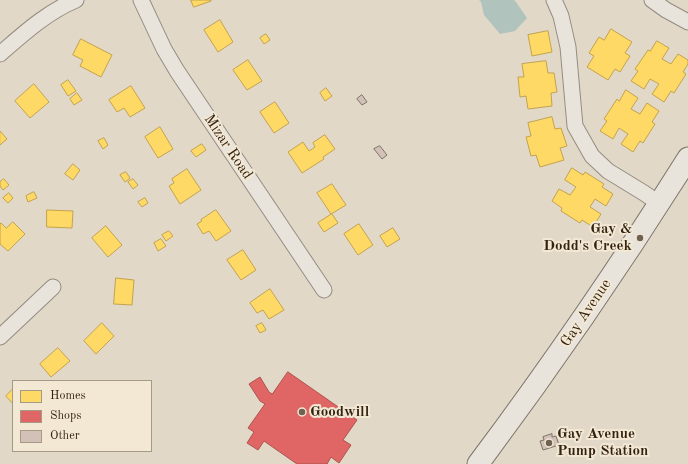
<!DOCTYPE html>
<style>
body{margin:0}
#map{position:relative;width:688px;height:464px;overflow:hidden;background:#e2d8c8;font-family:"Old Standard TT",serif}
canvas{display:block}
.legend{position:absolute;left:12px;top:380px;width:140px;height:72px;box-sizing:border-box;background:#f3e8d4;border:1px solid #a69986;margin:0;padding:5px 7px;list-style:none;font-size:12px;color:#322210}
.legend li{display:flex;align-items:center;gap:8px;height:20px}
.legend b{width:20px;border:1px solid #a69986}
</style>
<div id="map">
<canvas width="688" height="464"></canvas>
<ul class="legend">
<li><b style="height:11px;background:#ffd966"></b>Homes</li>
<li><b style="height:11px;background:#e06666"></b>Shops</li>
<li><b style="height:11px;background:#d3c1b8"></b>Other</li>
</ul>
</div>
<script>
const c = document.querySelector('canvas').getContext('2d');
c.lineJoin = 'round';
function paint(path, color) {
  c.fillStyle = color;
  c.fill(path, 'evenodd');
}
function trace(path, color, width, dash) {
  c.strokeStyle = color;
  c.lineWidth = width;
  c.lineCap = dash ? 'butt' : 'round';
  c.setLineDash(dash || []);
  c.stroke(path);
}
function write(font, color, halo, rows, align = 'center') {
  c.font = font + ' "Old Standard TT",serif';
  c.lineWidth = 4;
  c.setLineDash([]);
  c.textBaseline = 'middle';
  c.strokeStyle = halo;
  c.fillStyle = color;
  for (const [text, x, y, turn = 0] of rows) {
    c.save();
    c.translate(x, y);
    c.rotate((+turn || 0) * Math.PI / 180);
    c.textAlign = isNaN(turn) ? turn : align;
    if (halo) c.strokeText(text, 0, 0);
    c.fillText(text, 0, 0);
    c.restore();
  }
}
paint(new Path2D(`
 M479 0H514L516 2 527 18 515 31 500 34 484 15 481 2Z`), '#b0c3bd');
const homes = new Path2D(`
 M191 0H211V1L194 7Z
 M220 20 233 42 218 52 204 30Z
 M611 29 632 42 625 53 630 56 620 72 615 69 608 80 587 67 594 56 589 53 599 37 604 40Z
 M548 31 552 52 532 56 528 35Z
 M266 34 270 40 264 44 260 38Z
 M81 39 112 55 101 77 80 66 83 60 73 55Z
 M657 41 669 48 662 59 671 64 678 54 688 60V64L683 72 686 74 674 93 671 91 664 102 652 94 659 84 650 79 644 89 631 81 638 71 635 69 648 50 650 51Z
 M248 60 262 81 247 90 233 70Z
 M546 61 548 73H554L557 92 551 93 552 106 528 109 526 96 520 97 518 77H524L522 64Z
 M68 80 76 91 68 96 61 85Z
 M34 84 49 102 30 118 15 101Z
 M131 86 145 108 130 117 124 108 117 112 109 100Z
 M326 88 332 96 325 101 320 93Z
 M626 90 638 98 631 109 640 114 647 103 659 111 652 122 655 124 643 143 640 141 633 152 621 144 628 134 619 128 613 139 600 131 607 121 604 119 617 99 619 101Z
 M77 93 82 100 74 105 70 99Z
 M275 102 289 123 274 133 260 112Z
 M552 117 555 129 561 128 567 146 560 148 564 160 540 167 536 155 531 156 526 137 531 136 528 123Z
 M160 127 173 149 158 158 145 137Z
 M0 131 7 139 0 145Z
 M325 135 335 149 323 157 324 159 302 173 288 152 303 142 309 151 315 147 313 143Z
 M104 138 108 145 103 149 98 141Z
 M202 144 206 150 196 157 191 151Z
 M73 164 80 170 73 180 65 174Z
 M572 168 583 175 585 172 604 184 602 187 613 194 606 206 595 199 590 207 601 214 593 227 582 220 580 223 561 211 562 208 552 201 559 189 570 195 576 187 565 180Z
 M187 169 201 190 180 204 169 186 174 183 172 179Z
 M126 172 130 178 125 182 120 175Z
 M4 179 9 185 3 190 0 186V182Z
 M133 179 138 185 133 189 128 182Z
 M332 184 346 205 331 214 317 193Z
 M34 192 37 198 28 202 26 196Z
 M9 193 13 198 8 203 3 198Z
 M145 198 148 203 142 207 138 202Z
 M47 210 73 211 72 228 47 227Z
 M216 210 231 231 216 241 209 231 203 234 197 224 202 221 201 220Z
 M332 214 338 223 324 232 318 223Z
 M13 222 25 234 8 251 0 244V224L1 223 6 228Z
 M359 224 373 245 358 255 344 234Z
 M106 226 122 245 108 257 92 238Z
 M393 228 400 239 387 247 380 236Z
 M169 231 173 236 166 241 162 235Z
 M161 239 166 246 158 251 154 243Z
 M243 250 256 270 241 280 227 260Z
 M116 278 134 280 132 305 114 304Z
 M270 289 284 310 269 319 263 310 257 313 250 303Z
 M102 323 114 336 96 354 84 341Z
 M262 323 266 330 260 333 256 326Z
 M58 348 70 361 51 377 40 364Z
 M13 389V404L6 396Z`);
paint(homes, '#ffd966');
trace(homes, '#c2a24c', 1);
const shops = new Path2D(`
 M288 372 357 420 343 440 351 445 339 463 331 457 327 464H297L264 441 258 450 247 443 254 432 248 428 265 404 260 401 249 384 260 377 269 392 272 394Z`);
paint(shops, '#e06666');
trace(shops, '#ac524c', 1);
const building = new Path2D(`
 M362 95 367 102 362 105 357 99Z
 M380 146 387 155 382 159 374 149Z
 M552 434V437L556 436 559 445 543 450 540 441 544 440 543 437Z`);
paint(building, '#d3c1b8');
trace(building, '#7b7369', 1);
const street = new Path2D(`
 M141 0 164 49 177 71 324 290
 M554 0 561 16 568 47 575 126 592 156 608 171 644 193 660 204
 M652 0 666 10 688 22
 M0 54C23 34 47 12 76 0
 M0 337 53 287`);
const secondary = new Path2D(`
 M478 464C552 365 622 263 688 158`);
trace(street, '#948c81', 17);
trace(secondary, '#7b7369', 23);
trace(street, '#e8e3db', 15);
trace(secondary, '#e8e3db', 21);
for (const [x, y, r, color] of [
 [640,238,4,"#706250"],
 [302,412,4,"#706250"],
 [549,443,4,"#706250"]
]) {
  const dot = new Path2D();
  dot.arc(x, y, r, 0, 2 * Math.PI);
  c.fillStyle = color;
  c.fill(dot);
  trace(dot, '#f3e8d4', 1.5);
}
write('15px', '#322210', '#f3e8d4', [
 ["Mizar Road",228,147,56],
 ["Gay Avenue",586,313,-56]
]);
write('bold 15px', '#322210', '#f3e8d4', [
 ["Gay &",632,229,"right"],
 ["Dodd's Creek",632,246,"right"],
 ["Goodwill",310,412],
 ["Gay Avenue",557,434],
 ["Pump Station",557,451]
], 'left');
</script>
